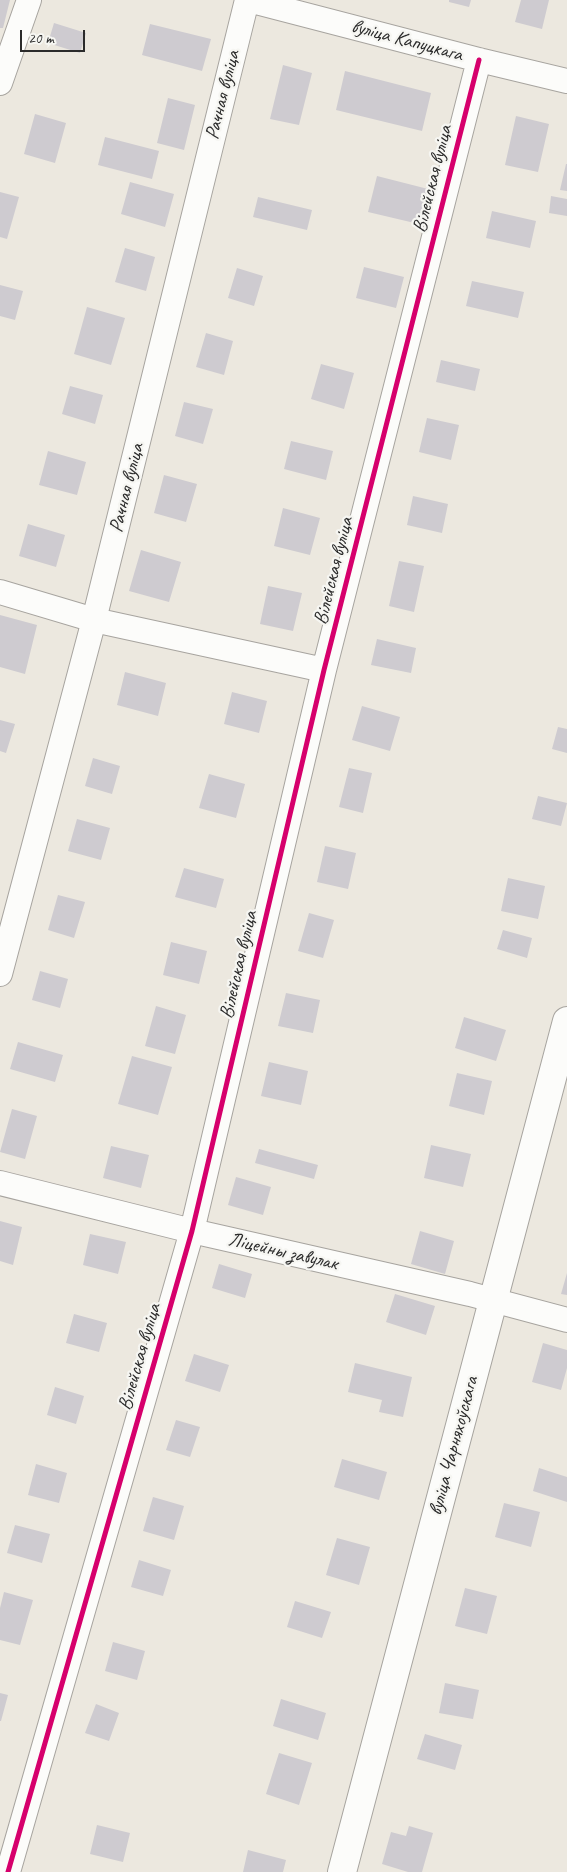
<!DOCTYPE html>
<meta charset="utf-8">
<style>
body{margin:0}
#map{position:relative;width:567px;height:1872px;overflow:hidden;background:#ece8df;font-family:Caveat,sans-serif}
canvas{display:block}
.scale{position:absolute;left:20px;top:30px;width:65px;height:22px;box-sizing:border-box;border:2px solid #2b2b2b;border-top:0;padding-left:6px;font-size:15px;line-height:18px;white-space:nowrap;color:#2b2b2b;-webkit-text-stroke:4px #f6f6f2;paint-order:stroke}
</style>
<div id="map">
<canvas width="567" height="1872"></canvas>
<div class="scale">20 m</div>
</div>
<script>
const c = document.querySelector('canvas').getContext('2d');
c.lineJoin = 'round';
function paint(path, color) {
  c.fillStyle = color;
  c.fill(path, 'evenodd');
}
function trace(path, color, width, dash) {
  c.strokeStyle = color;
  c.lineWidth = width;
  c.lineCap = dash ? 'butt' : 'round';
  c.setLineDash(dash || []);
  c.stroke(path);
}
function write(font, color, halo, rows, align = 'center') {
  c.font = font + ' Caveat,sans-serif';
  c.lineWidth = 4.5;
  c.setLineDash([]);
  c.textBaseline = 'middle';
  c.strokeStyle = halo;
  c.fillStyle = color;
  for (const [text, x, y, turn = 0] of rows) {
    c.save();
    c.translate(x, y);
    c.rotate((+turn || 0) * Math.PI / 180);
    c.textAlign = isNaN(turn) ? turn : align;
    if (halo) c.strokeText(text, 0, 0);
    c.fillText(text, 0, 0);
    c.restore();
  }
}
paint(new Path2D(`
 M0 0H10L3 28H0Z
 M449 0H471L469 7 449 2Z
 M521 0H549L542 29 515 22Z
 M54 23 86 33 80 53 48 43Z
 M150 24 211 39 202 71 142 55Z
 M283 65 312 73 299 125 270 119Z
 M345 71 431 93 422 131 336 110Z
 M168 98 195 105 184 150 157 143Z
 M35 114 66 123 55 163 24 154Z
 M516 116 549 124 538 172 505 165Z
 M105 137 159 151 152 179 98 165Z
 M566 164H567V191L560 190Z
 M377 176 432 190 423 225 368 212Z
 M130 182 174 194 165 227 121 214Z
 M0 192 19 197 7 239 0 237Z
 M551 196 567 199V216L549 213Z
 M258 197 312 210 307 230 253 217Z
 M492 211 536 221 530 248 486 238Z
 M125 248 155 257 146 291 115 282Z
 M364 267 404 277 396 308 356 298Z
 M237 268 263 276 254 306 228 298Z
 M472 281 524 292 518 318 466 306Z
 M0 285 23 291 15 320 0 316Z
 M87 307 125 318 111 365 74 354Z
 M206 333 233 341 224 375 196 367Z
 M441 360 480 369 475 391 436 382Z
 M321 364 354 373 344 409 311 399Z
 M70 386 103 395 95 424 62 414Z
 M184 402 213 409 203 444 175 436Z
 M427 418 459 425 451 460 419 452Z
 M291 441 333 451 326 480 284 469Z
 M48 451 86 462 77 495 39 485Z
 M164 475 197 484 186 522 154 513Z
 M413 496 448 504 442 533 407 525Z
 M283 508 320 518 310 555 274 546Z
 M28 524 65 535 56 567 19 556Z
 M141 550 181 562 169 602 129 591Z
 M399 561 424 566 414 612 389 606Z
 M268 586 302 593 293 631 260 624Z
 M0 615 37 625 25 674 0 667Z
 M377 639 416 648 411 673 371 665Z
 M125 672 166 683 158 716 117 705Z
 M232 692 267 701 259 733 224 724Z
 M362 706 400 717 390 751 352 740Z
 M0 720 15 724 6 753 0 751Z
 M558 727 567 729V753L552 749Z
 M93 758 120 766 112 794 85 786Z
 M349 768 372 773 363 813 339 807Z
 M209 774 245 784 236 818 199 808Z
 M538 796 567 803 561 826 532 819Z
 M77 819 110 828 101 860 68 851Z
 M325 846 356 853 348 889 317 882Z
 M184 868 224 879 216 908 175 897Z
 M508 878 545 886 538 919 501 911Z
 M58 895 85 902 74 938 48 930Z
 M309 913 334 920 323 958 298 951Z
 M503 930 532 938 527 958 497 949Z
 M171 942 207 951 199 984 163 975Z
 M40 971 68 979 60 1008 32 1000Z
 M286 993 320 1000 313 1033 278 1026Z
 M156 1006 186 1015 175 1054 145 1046Z
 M464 1017 506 1030 496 1061 455 1048Z
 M18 1042 63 1055 55 1082 10 1069Z
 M132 1056 172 1067 158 1115 118 1104Z
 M269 1062 308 1071 301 1105 261 1096Z
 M457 1073 492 1081 484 1115 449 1106Z
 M12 1109 37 1116 25 1159 0 1152Z
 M431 1145 471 1154 463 1187 424 1178Z
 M111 1146 149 1155 141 1188 103 1178Z
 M259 1149 318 1165 314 1179 255 1163Z
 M236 1177 271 1187 263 1215 228 1205Z
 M0 1221 22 1227 13 1265 0 1261Z
 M420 1231 454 1241 445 1274 411 1264Z
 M90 1234 126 1242 118 1274 83 1265Z
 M219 1264 252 1274 245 1298 212 1288Z
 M567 1273V1295L561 1294Z
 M395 1294 435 1306 426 1335 386 1322Z
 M74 1314 107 1323 99 1352 66 1343Z
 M543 1343 567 1350V1368L561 1390 532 1382Z
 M194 1354 229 1365 220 1392 185 1381Z
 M355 1363 412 1377 403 1417 379 1412 382 1400 348 1392Z
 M55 1387 84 1396 76 1424 47 1415Z
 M176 1420 200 1427 190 1457 166 1450Z
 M342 1459 387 1472 379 1500 334 1487Z
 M36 1464 67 1473 59 1503 28 1495Z
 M539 1468 567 1477V1502L533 1491Z
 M153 1497 184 1506 174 1540 143 1531Z
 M504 1503 540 1512 531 1547 495 1537Z
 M15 1525 50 1534 42 1563 7 1553Z
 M337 1538 370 1547 359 1585 326 1575Z
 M139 1560 171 1570 163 1596 131 1587Z
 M465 1588 497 1596 487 1634 455 1626Z
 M4 1592 33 1600 20 1645 0 1640V1608Z
 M295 1601 331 1612 322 1638 287 1627Z
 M113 1642 145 1651 137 1680 105 1671Z
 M445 1683 479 1690 473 1719 439 1713Z
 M0 1693 8 1695 1 1721H0Z
 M281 1699 326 1713 318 1740 273 1726Z
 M96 1704 119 1713 109 1741 85 1733Z
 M425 1734 462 1745 455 1770 417 1759Z
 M279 1753 312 1763 299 1805 266 1794Z
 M97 1825 130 1833 123 1862 90 1854Z
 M409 1826 433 1833 422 1872H408L382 1864 391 1832 406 1836Z
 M248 1850 286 1860 283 1872H243Z`), '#cecbd0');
const minor = new Path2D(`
 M248 0 479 60 567 81
 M0 83 29 0
 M0 592 94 620 324 670
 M0 974 94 620 247 0
 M0 1183 192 1231 470 1294 567 1320
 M8 1872 192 1231 324 670 479 60`);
const primary = new Path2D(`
 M342 1872 567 1021`);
trace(minor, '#a7a49f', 26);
trace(primary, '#a7a49f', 30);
trace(minor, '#fcfcfa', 24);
trace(primary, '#fcfcfa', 28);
trace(new Path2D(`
 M8 1872 192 1231 324 670 479 60`), '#d6006c', 5);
write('20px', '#2b2b2b', '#f6f6f2', [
 ["вуліца Капуцкага",407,41,15],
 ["Рачная вуліца",223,95,-76],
 ["Вілейская вуліца",433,179,-76],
 ["Рачная вуліца",127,488,-76],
 ["Вілейская вуліца",334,571,-76],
 ["Вілейская вуліца",239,965,-77],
 ["Ліцейны завулак",283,1252,13],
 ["Вілейская вуліца",140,1357,-74],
 ["вуліца Чарняхоўскага",454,1446,-75]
]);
</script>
